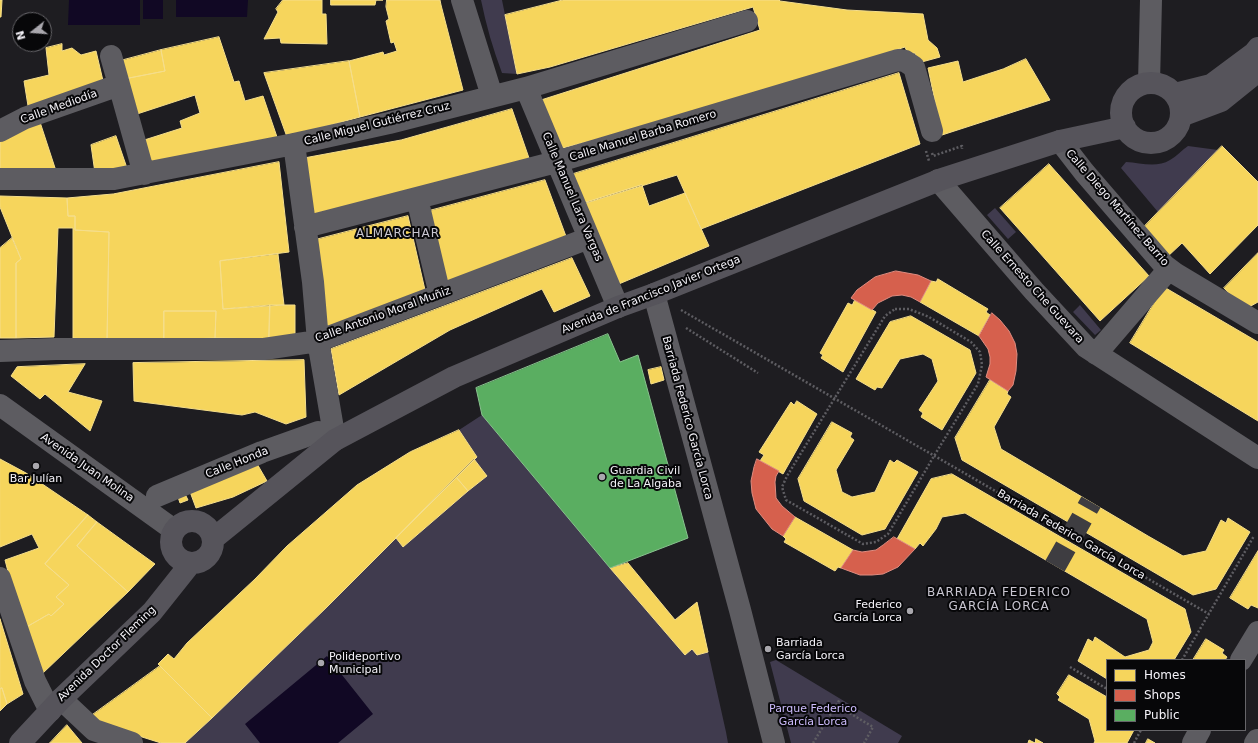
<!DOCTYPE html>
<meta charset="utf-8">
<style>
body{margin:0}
#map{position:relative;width:1258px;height:743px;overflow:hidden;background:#1e1d21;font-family:"DejaVu Sans",sans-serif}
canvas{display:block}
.legend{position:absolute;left:1106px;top:659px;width:140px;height:72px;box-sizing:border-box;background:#070709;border:1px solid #666569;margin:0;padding:5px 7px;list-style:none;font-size:12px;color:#f4f2f8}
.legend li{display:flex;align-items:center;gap:8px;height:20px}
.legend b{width:20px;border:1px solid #666569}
.north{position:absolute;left:12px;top:12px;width:40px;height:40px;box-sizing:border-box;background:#070709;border:1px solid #666569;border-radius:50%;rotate:253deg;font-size:11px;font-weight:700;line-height:16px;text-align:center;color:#f4f2f8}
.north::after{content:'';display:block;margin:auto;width:14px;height:18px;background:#a9a7ad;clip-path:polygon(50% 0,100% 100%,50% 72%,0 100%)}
</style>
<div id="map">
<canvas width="1258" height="743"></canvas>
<ul class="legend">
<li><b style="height:11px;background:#f6d55c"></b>Homes</li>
<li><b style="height:11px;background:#d6604d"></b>Shops</li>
<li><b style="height:11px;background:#5aae61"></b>Public</li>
</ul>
<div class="north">N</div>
</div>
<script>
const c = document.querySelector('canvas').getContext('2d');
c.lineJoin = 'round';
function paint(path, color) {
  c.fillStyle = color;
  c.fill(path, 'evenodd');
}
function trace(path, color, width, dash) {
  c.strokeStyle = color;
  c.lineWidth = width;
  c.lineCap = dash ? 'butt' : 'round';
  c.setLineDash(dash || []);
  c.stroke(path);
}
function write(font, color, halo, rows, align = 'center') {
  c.font = font + ' "DejaVu Sans",sans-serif';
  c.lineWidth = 4;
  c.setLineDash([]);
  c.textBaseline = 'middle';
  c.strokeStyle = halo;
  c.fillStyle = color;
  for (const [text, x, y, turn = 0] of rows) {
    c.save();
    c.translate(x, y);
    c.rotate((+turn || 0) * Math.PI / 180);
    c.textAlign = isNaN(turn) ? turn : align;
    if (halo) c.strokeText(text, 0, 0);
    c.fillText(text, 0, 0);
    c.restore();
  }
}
paint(new Path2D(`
 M481 0H502L517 74 502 73C493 49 486 25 481 0Z
 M1188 146 1218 150 1158 212 1121 168 1126 162C1141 163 1157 168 1170 160 1177 156 1182 150 1188 146Z
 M995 208 1016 232 1008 239 987 215Z
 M1080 305 1101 330 1095 335 1073 312Z
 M482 415 610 568 628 563 675 619 697 602 726 732 728 743H185L326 608 477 457 459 430Z
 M776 660 902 736 898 743H791L770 662Z`), '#403b4e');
paint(new Path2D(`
 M69 0H140V25H68Z
 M143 0H163V19H143Z
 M176 0H248L247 17H176Z
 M327 656 373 714 338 743H260L245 724Z`), '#110824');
const homes = new Path2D(`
 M0 0H2L1 17H0Z
 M283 0H322V14H326L327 44 281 43 280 38 264 39 278 12 276 9Z
 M331 0H383H376L375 5H331Z
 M387 0H440L441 5 463 90 360 117 349 61 383 52 384 55 397 51 394 42 391 43 386 21 389 19 386 7Z
 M563 0H779L780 1 847 10 923 14 928 40 937 48 940 57 918 63 915 53 908 54 905 47 803 80 648 126 559 149 541 100 760 30 753 7 550 67 517 74 505 15Z
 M219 37 234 82 239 81 245 101 263 96 277 137 145 168 138 142 182 128 180 121 200 113 195 95 134 115 124 79 165 71 161 50Z
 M62 44V51L72 48 81 55 96 51 104 85 29 112 24 81 49 75 46 48Z
 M161 50 165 71 124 79 120 61Z
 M1026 59 1050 100 942 135 928 68 958 61 963 82 1003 69Z
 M349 61 360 117 287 137 264 73Z
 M899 73 920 144 701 229 677 175 583 204 570 175Z
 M512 109 530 161 310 215 304 158 401 140Z
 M39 119 57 174H0V136Z
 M116 136 128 171 95 173 91 145Z
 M1222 146 1258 182V225L1210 274 1182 243 1166 258 1141 230Z
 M279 162 289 252 220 261 223 309 270 305 269 339 215 338 216 311H164V340L107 341 109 232 75 230V216H68L67 198 113 194Z
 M1049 164 1149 276 1100 321 1000 208Z
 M545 180 567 239 445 283 429 211Z
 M642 185 649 206 685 193 709 246 614 286 578 205Z
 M0 196 67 198 68 216H75V230L109 232 107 341 73 338V228H58L54 337 16 338V263L21 259 0 207Z
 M408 216 425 290 328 331 315 240Z
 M12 238 21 259 16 263V338H0V248Z
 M1258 253V302L1249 307 1236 301 1224 288Z
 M278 254 284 305 223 309 220 261Z
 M572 258 590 296 554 312 542 289 450 330 339 395 331 349Z
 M938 279 988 309 986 312 990 315 979 336 920 302 931 281 936 282Z
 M1164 287 1258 342V421L1130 343Z
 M855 300 876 312 843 372 821 358 823 355 820 353 848 303 852 305Z
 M270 305H295V339H269Z
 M164 311H216L215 338 164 340Z
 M911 316 970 350 976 373 942 430 921 417 923 413 919 410 938 381 932 359 923 354 900 359 882 388 877 387 875 390 856 379 890 322Z
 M304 360 306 417 286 424 255 412 242 415 134 401 133 363Z
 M85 364 68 392 102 401 90 431 45 394 40 399 11 376 17 367Z
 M661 367 664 380 651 384 648 370Z
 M990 380 1008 391 1007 394 1011 397 994 427 1001 449 1148 536 1183 556 1206 551 1221 520 1226 523 1228 518 1250 532 1216 589 1193 595 962 460 955 438Z
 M797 401 817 414 783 474 760 461 764 455 759 452 791 402 794 405Z
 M832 422 852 433 850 437 854 440 836 470 842 492 852 497 875 492 890 460 894 463 897 460 918 472 885 529 862 535 804 501 798 479Z
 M459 430 477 457 326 608 212 718 158 664 168 654 174 659 187 643 255 579 287 546 357 485 410 452Z
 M0 459 26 473 88 515 45 564 69 585 56 597 64 604 51 616 49 614 23 629 5 560 39 548 32 534 0 547Z
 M474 459 487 476 468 491 456 477Z
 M256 462 267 481 233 497 196 508 189 489Z
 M952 474 1185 609 1191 632 1174 660H1107V679L1078 661 1088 639 1093 642 1095 637 1125 657 1149 650 1153 642 1147 619 965 513 942 517 936 529 923 546 920 543 915 549 897 539 931 479Z
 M456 477 468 491 403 547 396 538Z
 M184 492 188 500 180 503 177 494Z
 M88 515 97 522 77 546 128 592 43 673 23 629 49 614 51 616 64 604 56 597 69 585 45 564Z
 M795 517 853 550 841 568 838 567 835 571 784 542 786 539 783 536Z
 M97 522 155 564 128 592 77 546Z
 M1258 551V608L1251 605 1248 609 1230 598Z
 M628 563 675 620 697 602 708 652 697 655 692 649 685 655 610 568Z
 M0 619 23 694 7 704 2 688 0 689Z
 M1206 639 1224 650 1222 653 1227 657 1225 660H1193Z
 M160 666 212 718 185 743H161L95 722 91 716Z
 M1069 675 1107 697V730H1134L1127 743H1094L1095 741 1089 719 1058 700 1060 697 1057 694Z
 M2 688 7 704 0 711V689Z
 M67 725 82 743H50Z
 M1036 739 1043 743H1028L1029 740 1035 743Z
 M1148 739 1155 743H1146Z`);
paint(homes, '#f6d55c');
trace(homes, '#f5de8b', 1);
const shops = new Path2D(`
 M896 271 918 275 931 281 920 302 911 297 902 295 892 296 878 303 872 310 851 298 857 290 875 277Z
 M992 313 1000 320 1009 331 1015 343 1017 354 1016 371 1013 385 1008 391 986 377 990 364V357L988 349 979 336Z
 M757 459 779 471 776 476 775 482 776 498 782 506 795 517 783 536 772 529 756 509 752 493 751 481 754 467Z
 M894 537 915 549 898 567 883 574 872 575H860L841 568 853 550 862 552 876 550 883 545Z`);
paint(shops, '#d6604d');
trace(shops, '#df8c80', 1);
const public = new Path2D(`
 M608 334 620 362 638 355 688 538 610 568 482 415 476 388Z`);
paint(public, '#5aae61');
trace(public, '#88c28e', 1);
trace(new Path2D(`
 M1055 566 1091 502`), '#3e3d41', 22, [22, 11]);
trace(new Path2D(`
 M926 151 929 161
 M932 153 933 156 962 146V149
 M895 309H909L929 317 971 342 980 352 982 365 978 384 934 456 888 534 876 542 863 544 786 500 782 487 787 476 885 316Z
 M681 310 1209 614
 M686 328 758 373
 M1182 660 1254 536
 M1070 667 1107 689
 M836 705 873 727 864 743
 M813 743 840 699
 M1134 743 1141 730`), '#5e5d62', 2.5, [2, 2]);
trace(new Path2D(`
 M462 0 492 96
 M111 56 144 174
 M1149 83 1151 0
 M526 88 618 307
 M0 131 25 118 119 85
 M1060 141 1084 172 1164 265 1176 274 1258 323
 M294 144 313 282 318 341 335 440
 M0 179H114L294 144 389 123 526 88 747 21
 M938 180 1034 291 1086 347 1258 458
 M417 198 440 295
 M305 227 556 162 898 60 905 61 914 67 932 131
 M654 294 740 610 774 743
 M0 351 56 349H264L318 341 589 238
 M1096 354 1169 269
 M0 405 174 530
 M157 496 262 452 318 432
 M0 578 35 681 50 711
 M1241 660 1258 632
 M61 699 94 730 132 743
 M1193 743 1200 730
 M1255 743 1257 740 1258 741`), '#5d5c61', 22);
trace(new Path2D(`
 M1121 113a30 30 0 1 1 60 0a30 30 0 1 1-60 0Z
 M1175 94 1211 85 1254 53 1258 48
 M1181 116 1221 101 1258 71
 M171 542a21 21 0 1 1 42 0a21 21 0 1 1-42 0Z
 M213 539 335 440 454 377 618 307 654 294 942 179 1060 141 1125 127
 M20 743 61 699 152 612 191 563`), '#56545b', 22);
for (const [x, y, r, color] of [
 [36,466,4,"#a9a7ad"],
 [602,477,4,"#a9a7ad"],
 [910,611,4,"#a9a7ad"],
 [768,649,4,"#a9a7ad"],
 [321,663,4,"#a9a7ad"]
]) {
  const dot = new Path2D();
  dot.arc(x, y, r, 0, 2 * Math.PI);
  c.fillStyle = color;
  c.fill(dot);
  trace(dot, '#070709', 1.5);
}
write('11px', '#f4f2f8', '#070709', [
 ["Calle Mediodía",59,107,-20],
 ["Calle Miguel Gutiérrez Cruz",377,124,-14],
 ["Calle Manuel Barba Romero",643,136,-17],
 ["Calle Manuel Lara Vargas",572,197,67],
 ["Calle Diego Martínez Barrio",1117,208,49],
 ["Calle Ernesto Che Guevara",1032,287,48],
 ["Avenida de Francisco Javier Ortega",651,295,-22],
 ["Calle Antonio Moral Muñiz",383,315,-20],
 ["Barriada Federico García Lorca",687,418,75],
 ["Calle Honda",237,463,-22],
 ["Avenida Juan Molina",87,468,35],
 ["Barriada Federico García Lorca",1071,535,30],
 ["Avenida Doctor Fleming",107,654,-44]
]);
write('11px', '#f4f2f8', '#070709', [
 ["Guardia Civil",610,471],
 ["de La Algaba",610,484],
 ["Bar Julían",36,479,"center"],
 ["Federico",902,605,"right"],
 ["García Lorca",902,618,"right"],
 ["Barriada",776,643],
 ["García Lorca",776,656],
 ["Polideportivo",329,657],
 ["Municipal",329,670]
], 'left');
write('11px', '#ccbbfb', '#070709', [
 ["Parque Federico",813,709],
 ["García Lorca",813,722]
]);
c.letterSpacing = '1px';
write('12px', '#c9c6d1', '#070709', [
 ["ALMARCHAR",398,234],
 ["BARRIADA FEDERICO",999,593],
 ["GARCÍA LORCA",999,607]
]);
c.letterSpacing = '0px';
</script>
